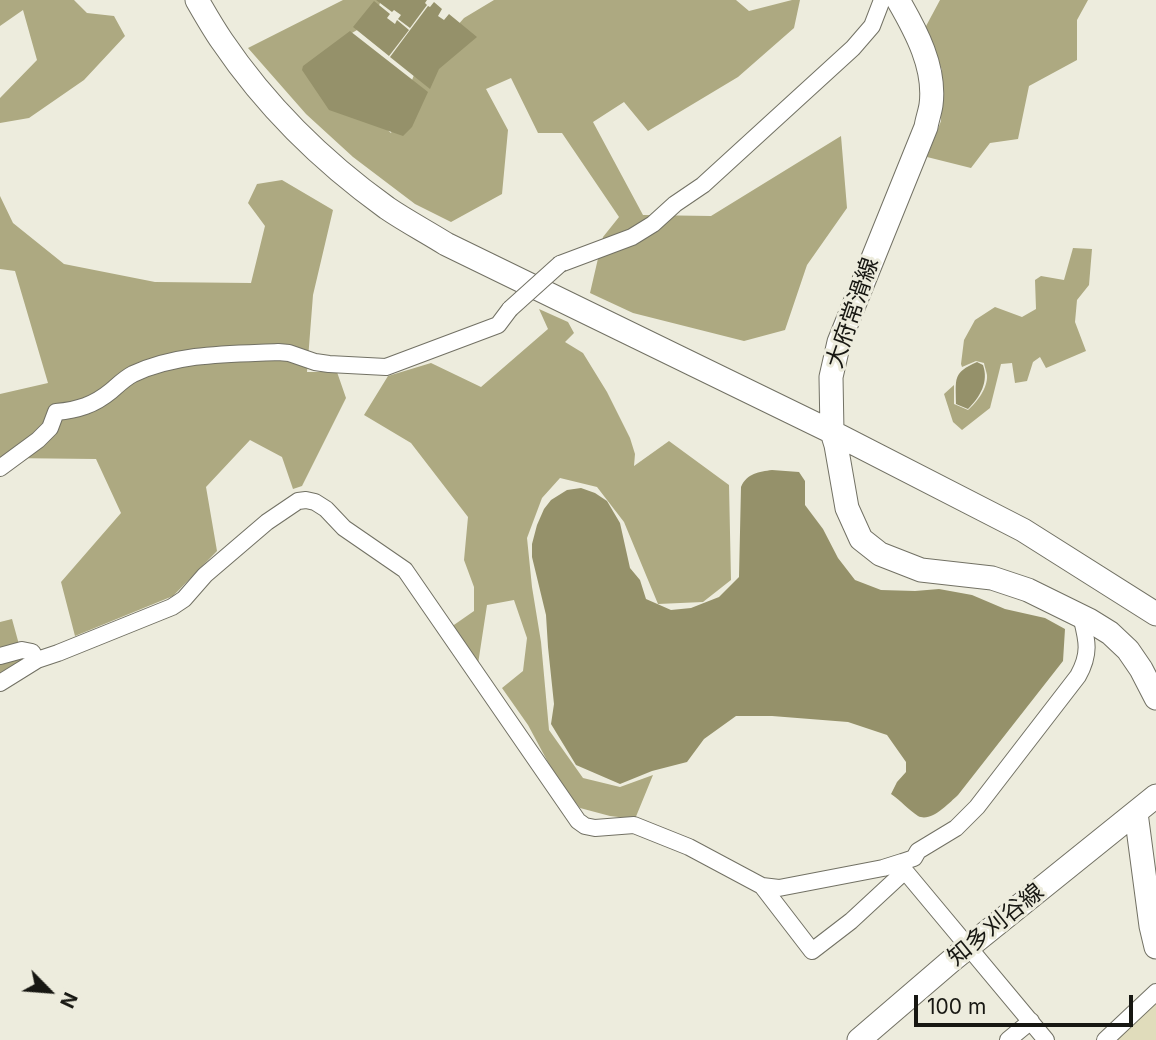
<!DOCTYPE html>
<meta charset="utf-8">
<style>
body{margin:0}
#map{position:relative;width:1156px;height:1040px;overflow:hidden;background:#edecdd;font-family:Inter,sans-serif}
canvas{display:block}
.north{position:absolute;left:14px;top:956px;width:70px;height:70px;-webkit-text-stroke:5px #edecdd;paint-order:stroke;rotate:115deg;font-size:19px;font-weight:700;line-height:28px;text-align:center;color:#171712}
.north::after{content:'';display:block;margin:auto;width:24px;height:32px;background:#171712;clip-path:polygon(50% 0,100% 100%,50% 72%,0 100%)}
.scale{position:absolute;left:914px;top:995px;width:219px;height:32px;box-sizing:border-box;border:4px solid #171712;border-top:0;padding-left:9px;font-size:21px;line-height:24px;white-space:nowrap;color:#171712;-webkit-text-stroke:5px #edecdd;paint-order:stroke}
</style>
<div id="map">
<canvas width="1156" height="1040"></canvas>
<div class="north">N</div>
<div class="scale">100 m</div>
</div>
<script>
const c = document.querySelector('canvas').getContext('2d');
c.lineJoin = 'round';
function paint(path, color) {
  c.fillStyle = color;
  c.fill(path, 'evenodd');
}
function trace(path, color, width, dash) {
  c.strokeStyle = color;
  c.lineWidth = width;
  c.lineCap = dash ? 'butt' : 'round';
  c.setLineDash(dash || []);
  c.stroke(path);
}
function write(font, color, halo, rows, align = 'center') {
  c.font = font + ' Inter,"Noto Sans JP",sans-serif';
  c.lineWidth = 6;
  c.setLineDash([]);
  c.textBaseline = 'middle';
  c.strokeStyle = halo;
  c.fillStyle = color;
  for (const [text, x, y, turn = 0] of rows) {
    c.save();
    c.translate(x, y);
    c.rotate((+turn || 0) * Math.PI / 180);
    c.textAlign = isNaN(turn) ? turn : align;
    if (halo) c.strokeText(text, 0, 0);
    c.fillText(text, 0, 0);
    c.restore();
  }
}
paint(new Path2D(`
 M1156 1001V1040H1114Z`), '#e0dcbb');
paint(new Path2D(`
 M0 0H74L87 13 114 16 125 36 84 80 29 118 0 123V98L37 60 23 10 0 26Z
 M343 0H381L374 20 335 43 323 76 391 133 414 75 464 18 494 0H736L749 11 792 0H800L794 28 738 77 648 131 624 102 593 122 643 215 711 216 841 136 847 208 807 265 785 330 744 341 633 313 590 293 603 237 619 217 562 133H538L511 78 486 89 508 130 502 194 451 222 415 204 353 157 306 114 248 48Z
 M940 0H1088L1077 20V60L1029 86 1018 139 990 143 971 168 927 157 941 121 942 70 925 28Z
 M282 180 333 210 313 295 307 372H337L346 398 302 486 293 489 282 457 250 440 206 487 217 551 173 596 75 636 61 582 121 513 96 459 5 458 0 461V394L48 383 15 271 0 269V196L13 223 64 264 155 282 251 283 265 226 248 203 257 184Z
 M1073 248 1092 249 1089 285 1077 300 1075 322 1086 351 1046 368 1040 357 1033 362 1027 381 1015 383 1012 363 1001 364 990 408 962 430 953 422 944 394 954 385V404L968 410C977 402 988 388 987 375 987 374 984 364 984 363L976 361 962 367 961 364 964 340 975 320 995 307 1022 317 1036 309 1035 280 1041 276 1064 280Z
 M539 309 568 322 574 333 565 342 583 353 607 392 630 438 635 454 634 466 669 441 729 485 731 580 703 602 658 604 624 522 597 487 560 478 542 498 527 538 532 587 541 642 549 730 583 778 620 787 653 775 635 819 610 816 580 808 557 779 528 725 502 688 523 671 527 638 514 600 487 605 478 664 451 627 474 611V587L464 560 468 517 411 443 364 415 388 376 431 363 481 387 548 329Z
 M12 619 23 659 0 674V622Z`), '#ada981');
paint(new Path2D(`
 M376 0H427L425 3 427 5 410 28 398 19 401 15 394 10 392 12Z
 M374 1 390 14 387 18 395 24 397 20 409 30 389 56 353 27Z
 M434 2 442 9 438 16 444 20 449 14 477 37 439 69 430 89 390 57 428 6 430 7Z
 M350 31 428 92 412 127 403 136 329 110 302 70 303 66Z
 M977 362 983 365C989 382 980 397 968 409L956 404C956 379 952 373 977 362Z
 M772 470 799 472 805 481V505L823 529 838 558 855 580 881 590 915 591 939 589 972 595 1005 609 1045 618 1065 629 1063 661 958 795C949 803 931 823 918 816 910 811 900 800 891 794L897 782 906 772V762L887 735 848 722 772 716H736L704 739 687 762 652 771 620 784 576 765 551 724 554 704 548 647 546 615 532 557V544L537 525 544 509 551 500 567 490 581 488 595 493 607 501 620 523 630 568 640 580 646 599 671 610 691 608 719 597 739 577 741 487C747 473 759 472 772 470Z`), '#95916a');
const street = new Path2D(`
 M560 264 632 237 653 224 675 204 703 185 853 48 872 26 882 0
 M0 468 38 440 50 428 56 412C78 410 94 405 111 391 118 385 125 378 133 374 178 353 229 354 278 352L289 353 315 362 329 364 386 367 498 325 510 309
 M0 656 22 650 32 652 37 660
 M0 683 37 660 58 653 172 607 184 599 205 575 267 522 298 501 306 500 315 502 326 509 344 528 405 570 578 821 585 826 595 828 634 825 689 847 762 886 812 951 851 921 905 871 1046 1040
 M902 862 914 858 918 851 956 828 977 807 1078 676C1091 653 1087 640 1081 616
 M762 886 779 888 883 868 902 862 904 869
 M1008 1040 1031 1021
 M1105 1040 1156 992`);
const secondary = new Path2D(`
 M197 0C205 14 213 28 222 41 266 106 323 162 387 208 406 221 427 232 446 244L832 432 1023 530 1156 614
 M898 0C916 31 936 68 931 105 930 112 927 120 926 127L839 342 831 377 832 432 836 445 847 508 861 539 880 554 921 570 992 578 1028 590 1089 620 1110 633 1128 650 1141 669 1156 698
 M1136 813 1151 926 1156 947
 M859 1040 951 961 1156 796`);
trace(street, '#727164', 18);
trace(secondary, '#727164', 25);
trace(street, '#fff', 16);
trace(secondary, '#fff', 23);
const streetBridge = new Path2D(`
 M510 309 560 264`);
trace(streetBridge, '#727164', 18, []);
trace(streetBridge, '#fff', 16);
write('23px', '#171712', '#edecdd', [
 ["大府常滑線",853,313,-71],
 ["知多刈谷線",996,925,-39]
]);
</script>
